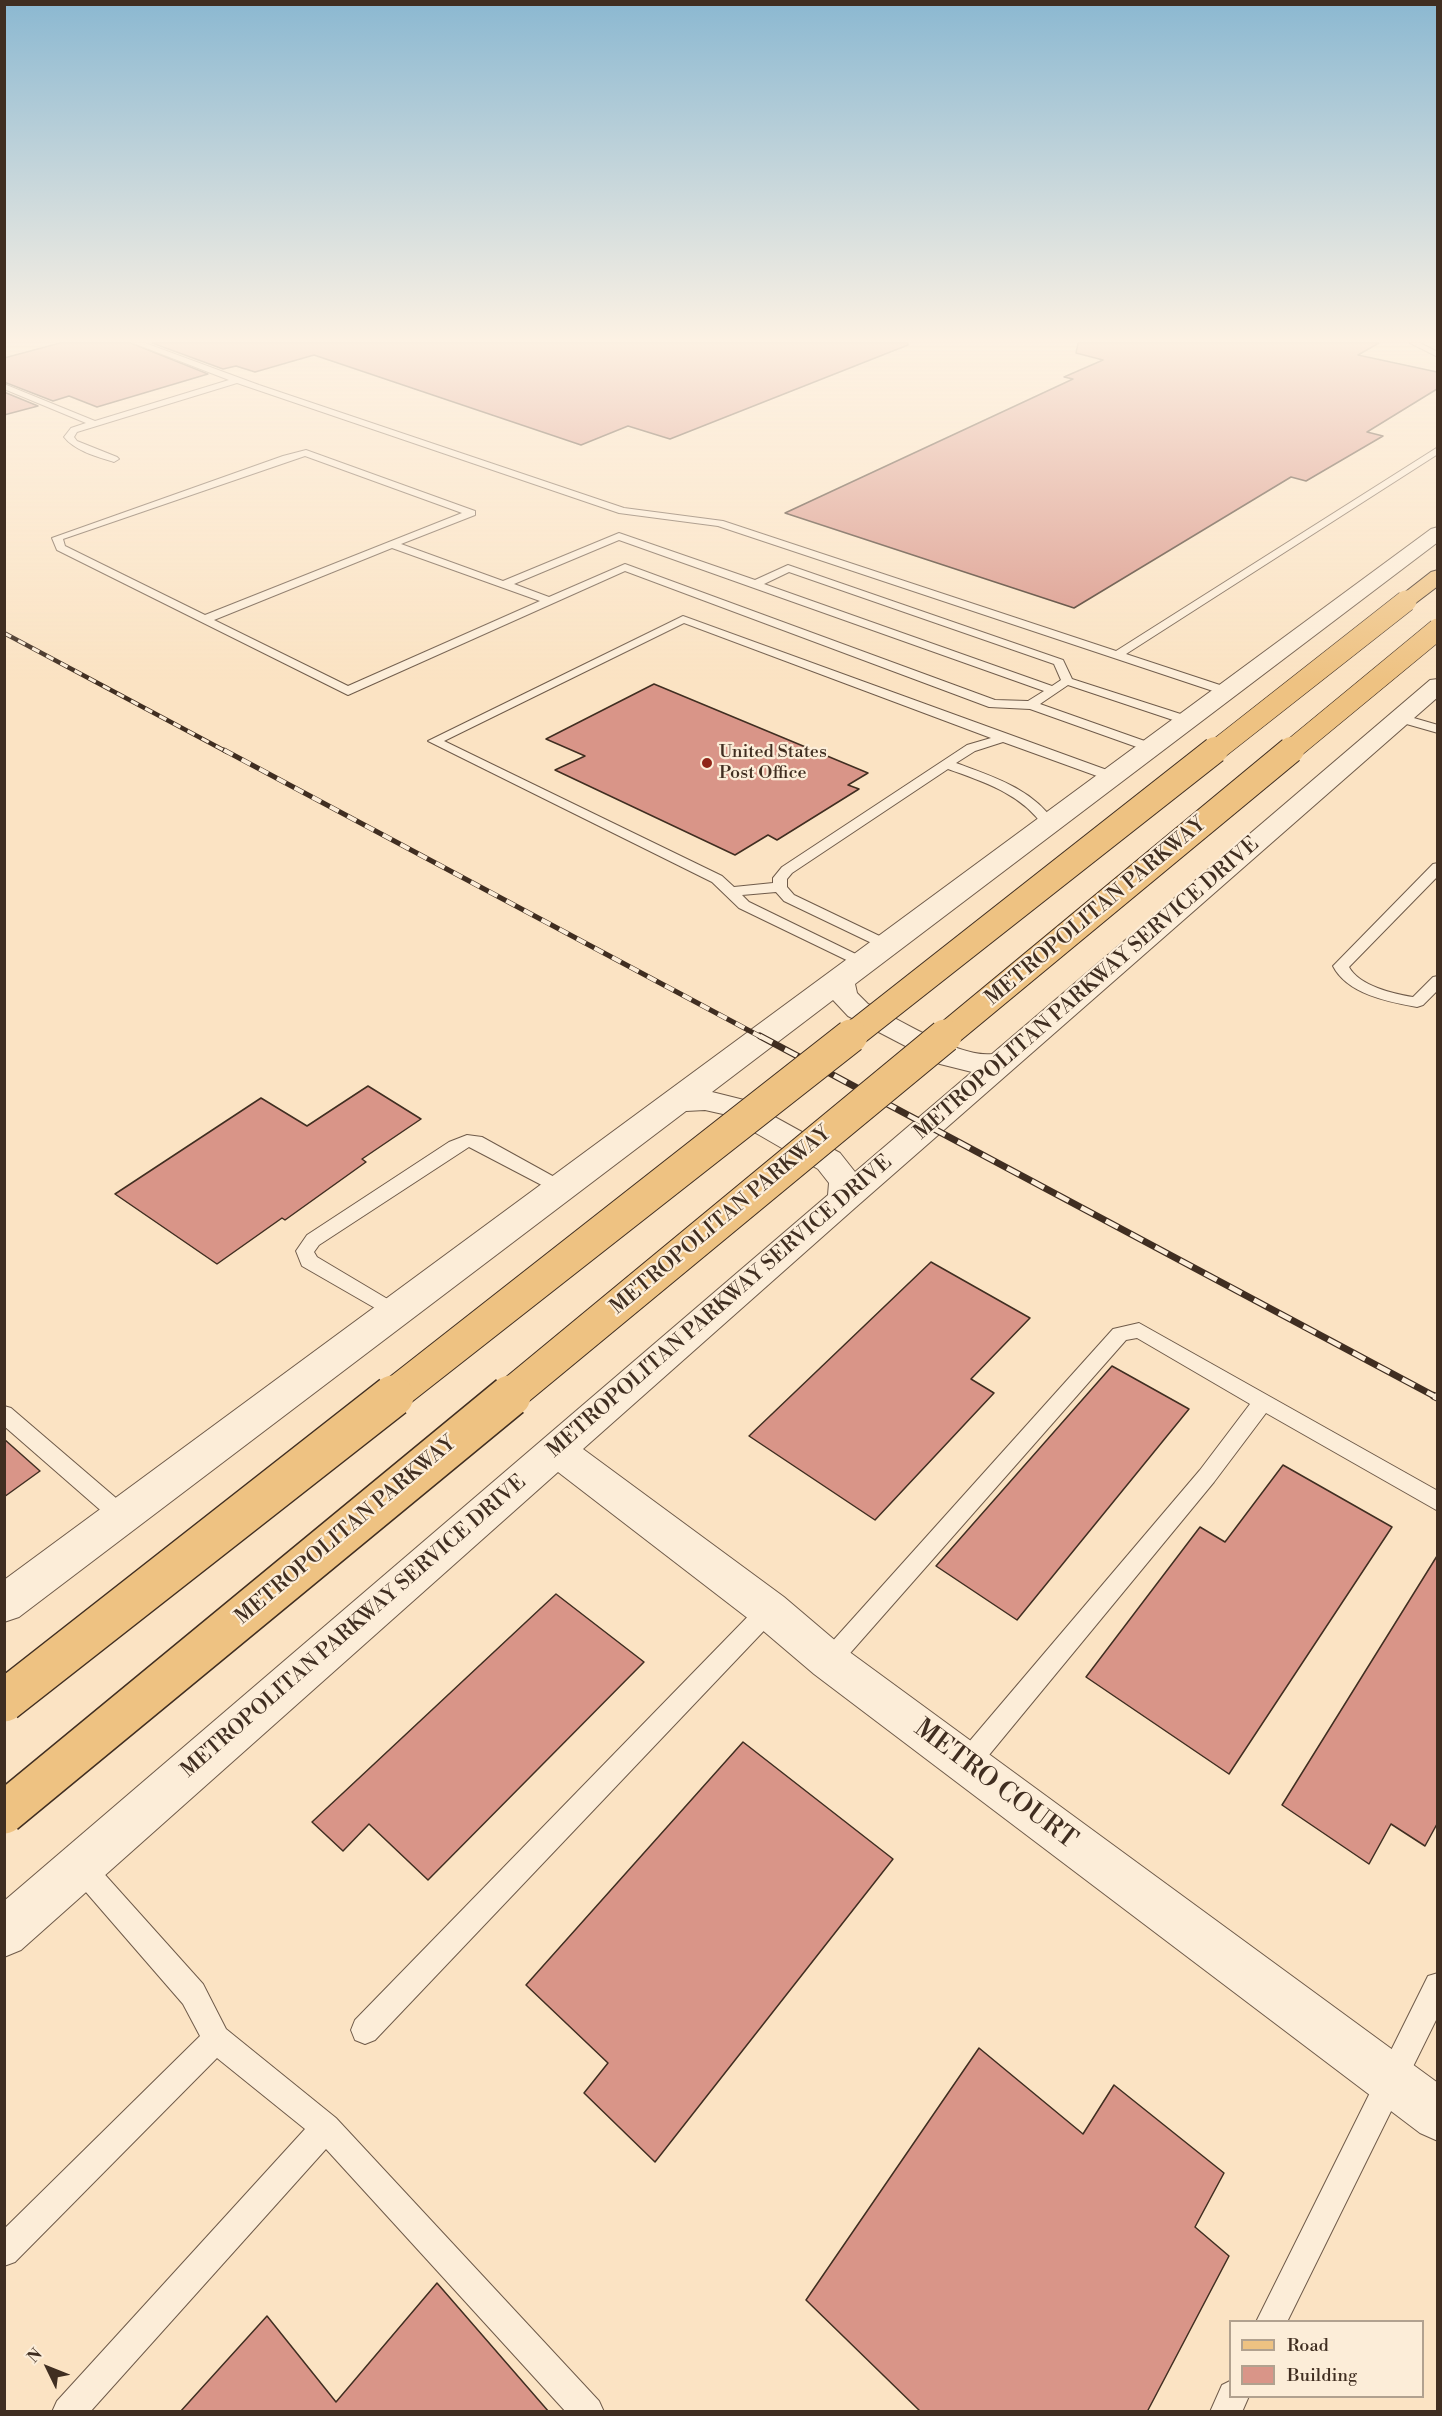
<!DOCTYPE html>
<style>
body{margin:0}
#map{position:relative;width:1442px;height:2416px;overflow:hidden;background:#fbe3c3;font-family:"Libre Bodoni",serif}
canvas{display:block}
.frame{position:absolute;inset:0;border:6px solid #402e21;pointer-events:none}
.legend{position:absolute;left:1229px;top:2320px;width:195px;height:78px;box-sizing:border-box;background:#fcedd8;border:2px solid #b1a18f;margin:0;padding:8px 10px;list-style:none;font-size:18px;color:#402e21}
.legend li{display:flex;align-items:center;gap:12px;height:30px}
.legend b{width:30px;border:2px solid #b1a18f}
.north{position:absolute;left:18px;top:2338px;width:60px;height:60px;-webkit-text-stroke:4px #fcedd8;paint-order:stroke;rotate:313deg;font-size:16px;font-weight:700;line-height:24px;text-align:center;color:#402e21}
.north::after{content:'';display:block;margin:auto;width:21px;height:27px;background:#402e21;clip-path:polygon(50% 0,100% 100%,50% 72%,0 100%)}
</style>
<div id="map">
<canvas width="1442" height="2416"></canvas>
<div class="frame"></div>
<ul class="legend">
<li><b style="height:8px;background:#eec282"></b>Road</li>
<li><b style="height:16px;background:#d99588"></b>Building</li>
</ul>
<div class="north">N</div>
</div>
<script>
const c = document.querySelector('canvas').getContext('2d');
c.lineJoin = 'round';
function paint(path, color) {
  c.fillStyle = color;
  c.fill(path, 'evenodd');
}
function trace(path, color, width, dash) {
  c.strokeStyle = color;
  c.lineWidth = width;
  c.lineCap = dash ? 'butt' : 'round';
  c.setLineDash(dash || []);
  c.stroke(path);
}
function write(font, color, halo, rows, align = 'center') {
  c.font = font + ' "Libre Bodoni",serif';
  c.lineWidth = 4.5;
  c.setLineDash([]);
  c.textBaseline = 'middle';
  c.strokeStyle = halo;
  c.fillStyle = color;
  for (const [text, x, y, turn = 0] of rows) {
    c.save();
    c.translate(x, y);
    c.rotate((+turn || 0) * Math.PI / 180);
    c.textAlign = isNaN(turn) ? turn : align;
    if (halo) c.strokeText(text, 0, 0);
    c.fillText(text, 0, 0);
    c.restore();
  }
}
const building = new Path2D(`
 M60 343H131L208 374 97 407 69 396 53 401 4 382V358Z
 M152 343H908V345L670 439 628 426 581 445 314 355 255 372 236 366 223 369Z
 M1078 343H1379L1358 355 1437 372V389L1367 432 1383 436 1306 481 1291 477 1074 608 785 513 1073 379 1064 377 1103 360 1076 353Z
 M4 392 38 406 4 415Z
 M654 684 868 773 848 785 859 789 777 840 768 835 735 855 555 770 585 756 546 739Z
 M368 1086 421 1119 362 1159 366 1162 285 1220 282 1218 217 1264 115 1194 261 1098 307 1126Z
 M931 1262 1030 1318 971 1379 994 1393 875 1520 749 1436Z
 M1112 1366 1189 1409 1017 1620 936 1566Z
 M4 1439 40 1471 4 1497Z
 M1283 1465 1392 1527 1229 1774 1086 1677 1200 1527 1225 1542Z
 M1437 1556V1824L1425 1846 1391 1824 1369 1864 1282 1805Z
 M556 1594 644 1662 428 1880 369 1824 343 1851 312 1822Z
 M743 1742 893 1859 655 2162 584 2093 608 2063 526 1985Z
 M979 2048 1083 2134 1114 2085 1224 2173 1195 2227 1229 2256 1147 2412H921L806 2300Z
 M437 2283 549 2412H180L267 2316 336 2402Z`);
paint(building, '#d99588');
trace(building, '#402e21', 1.5);
const service = new Path2D(`
 M133 343H145L259 385 624 508 723 521 1116 651 1438 447V454L1126 654 1232 689 1234 692 1228 696 718 526 619 513 237 383 77 432 74 437 77 441 117 457 119 459 114 462C98 457 75 451 64 437L71 428 86 423 4 389V384L95 421 229 380Z
 M1410 343H1420L1438 352V357Z
 M306 450 475 511V515L401 544 503 581 619 533 755 580 788 565 1063 660 1072 679 1193 718 1195 721 1189 725 1185 724 1068 685 1040 704 1156 745 1158 748 1156 751H1148L1030 709 989 707 625 571 348 695 57 550 52 538 283 456ZM305 456 462 513 205 615 65 546 63 539ZM619 540 1044 691 1028 701 995 700 625 564 549 597 514 584ZM392 548 540 601 348 686 214 620ZM789 572 1054 664 1061 680 1052 686 764 584Z
 M683 616 1118 774 1120 777 1118 780H1108L1003 742 975 751 956 763C994 777 1033 789 1056 824L1054 827H1044C1022 794 984 782 948 769L792 873 787 879V887L794 895 890 941 892 944 890 947H880L784 901 776 892 742 895 749 902 866 959 869 962 866 965 861 967 739 908 712 882 428 741ZM684 623 991 738 967 745 782 867 773 878V883L734 887 722 876 444 741Z
 M1400 714 1438 725V733L1396 721 1394 718Z
 M1438 863V876L1349 967C1359 986 1394 994 1413 997L1433 977 1438 976V990L1423 1005 1417 1007C1389 1002 1347 994 1333 966L1336 963 1433 864Z
 M467 1135 482 1137 567 1184 570 1188 567 1192H555L469 1147 319 1245 314 1252 317 1257 401 1307 404 1312 401 1317 394 1319 302 1266 296 1251 307 1235 449 1142Z
 M1139 1323 1438 1491V1511L1266 1413 1214 1482 975 1772 966 1775 957 1772 954 1764 957 1756 1200 1470 1250 1404 1137 1338 1126 1340 837 1668 829 1671 821 1668 817 1661 821 1654 1113 1329Z
 M4 1406 11 1408 130 1510 133 1516 130 1522 122 1525 114 1522 4 1426Z
 M769 1600 777 1603 780 1610 777 1617 375 2040 365 2044 355 2040 351 2030 355 2020 761 1603Z
 M81 1854 90 1858 203 1984 226 2029 336 2118 599 2401 604 2412H566L326 2149 90 2412H52L57 2401 305 2129 217 2058 15 2262 4 2266V2229L200 2036 183 2004 72 1876 68 1867 72 1858Z
 M1438 1973V2016L1287 2322H1256L1428 1976Z
 M1230 2381V2396H1249L1242 2412H1210L1222 2385Z`);
const minor = new Path2D(`
 M1438 527V542L855 984 857 993 868 1004C899 1019 959 1058 992 1054L1430 680 1438 679V697L856 1207 583 1449 784 1597 844 1648 1438 2083V2141L1420 2133 814 1674 754 1623 558 1472 21 1950 4 1957V1901L828 1195 829 1183 818 1169 723 1114 705 1110 686 1111 19 1617 4 1622V1580L1431 529ZM833 1000 848 1016 940 1064 972 1072 855 1172 840 1153 744 1100 712 1092Z`);
const primary = new Path2D(`
 M1438 570V586L1413 605H1399L1396 601 1399 597 1431 572Z`);
trace(service, '#6f5b4a', 2);
trace(minor, '#6f5b4a', 2);
trace(primary, '#402e21', 2);
paint(service, '#fcedd8');
paint(minor, '#fcedd8');
paint(primary, '#eec282');
const railFar3 = new Path2D(`
 M4 633 227 752`);
const railFar2 = new Path2D(`
 M224 750 763 1038`);
const railFar1 = new Path2D(`
 M760 1036 1436 1397`);
const rail = new Path2D(`
 M1434 1396 1438 1398`);
trace(railFar3, '#402e21', 4.5);
trace(railFar2, '#402e21', 5);
trace(railFar1, '#402e21', 7);
trace(rail, '#402e21', 8);
trace(railFar3, '#fcedd8', 3, [8]);
trace(railFar2, '#fcedd8', 4, [10]);
trace(railFar1, '#fcedd8', 4.5, [14]);
trace(rail, '#fcedd8', 6, [17]);
const primaryBridgeFar3 = new Path2D(`
 M1214 752 1406 601
 M1289 752 1438 629`);
const primaryBridgeFar2 = new Path2D(`
 M849 1038 1215 750
 M943 1038 1291 750`);
const primaryBridgeFar1 = new Path2D(`
 M391 1397 851 1036
 M508 1397 945 1036`);
const primaryBridge = new Path2D(`
 M4 1701 393 1396
 M4 1813 510 1396`);
trace(primaryBridgeFar3, '#402e21', 22, []);
trace(primaryBridgeFar2, '#402e21', 28, []);
trace(primaryBridgeFar1, '#402e21', 35, []);
trace(primaryBridge, '#402e21', 44, []);
trace(primaryBridgeFar3, '#eec282', 21);
trace(primaryBridgeFar2, '#eec282', 26);
trace(primaryBridgeFar1, '#eec282', 33);
trace(primaryBridge, '#eec282', 41);
const sky = c.createLinearGradient(0, 0, 0, 681);
sky.addColorStop(0, '#8bb8d1');
sky.addColorStop(0.5, '#fdf2e4');
sky.addColorStop(1, '#fdf2e400');
c.fillStyle = sky;
c.fillRect(0, 0, 1442, 681);
for (const [x, y, r, color] of [
 [707,763,6,"#8f2418"]
]) {
  const dot = new Path2D();
  dot.arc(x, y, r, 0, 2 * Math.PI);
  c.fillStyle = color;
  c.fill(dot);
  trace(dot, '#fcedd8', 2);
}
write('18px', '#402e21', '#fcedd8', [
 ["United States",719,753],
 ["Post Office",719,774]
], 'left');
write('21px', '#402e21', '#fcedd8', [
 ["METROPOLITAN PARKWAY",1096,912,-40],
 ["METROPOLITAN PARKWAY SERVICE DRIVE",1087,989,-41],
 ["METROPOLITAN PARKWAY",721,1221,-40],
 ["METROPOLITAN PARKWAY SERVICE DRIVE",720,1307,-41],
 ["METROPOLITAN PARKWAY",346,1531,-40],
 ["METROPOLITAN PARKWAY SERVICE DRIVE",354,1627,-41]
]);
write('26px', '#402e21', '#fcedd8', [
 ["METRO COURT",995,1785,37]
]);
</script>
